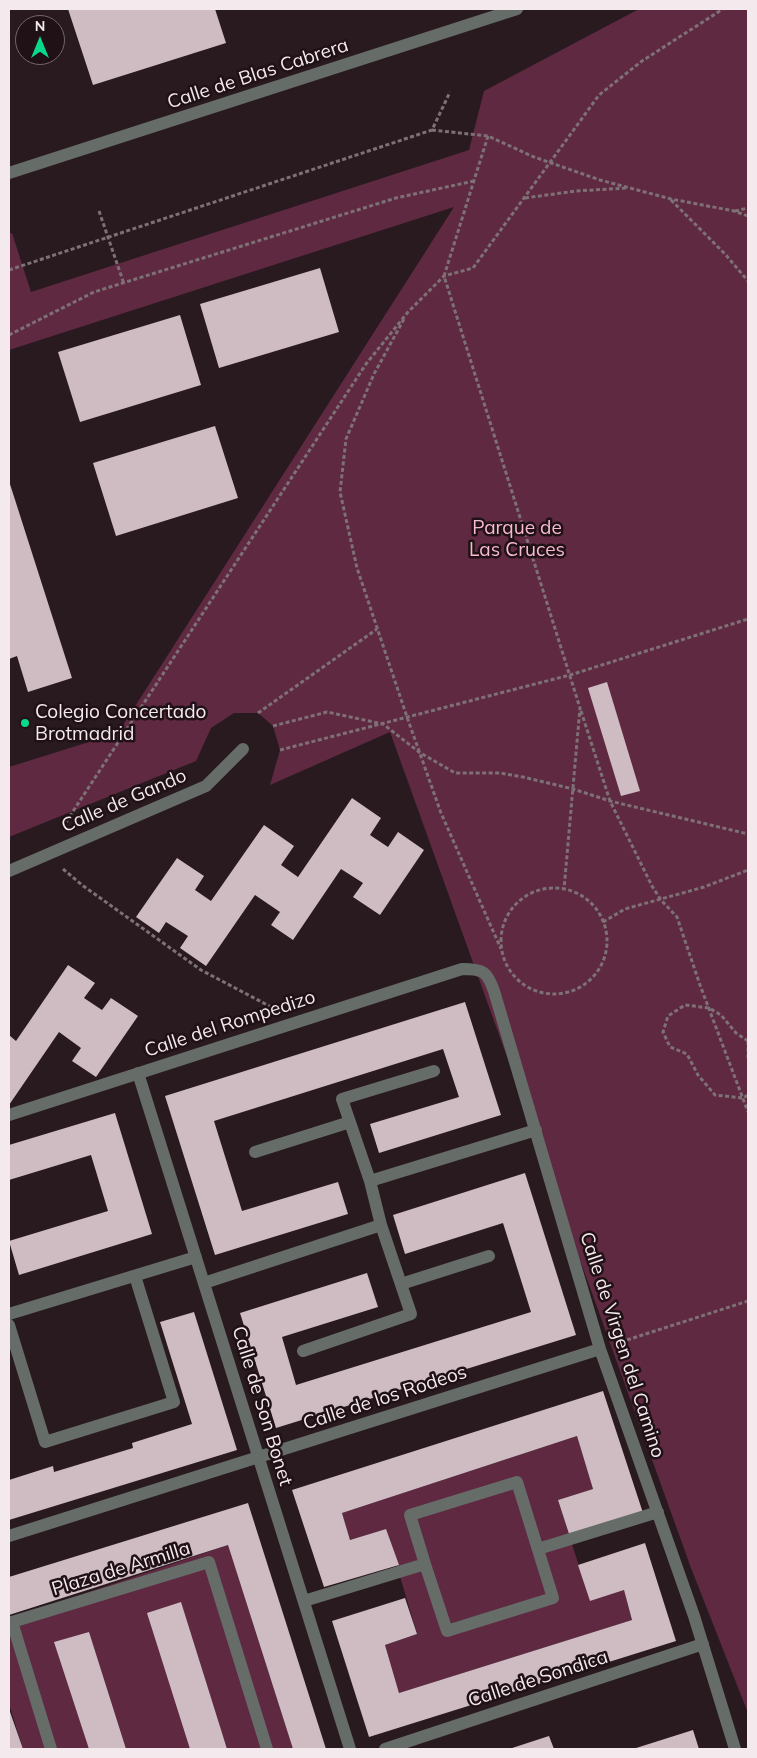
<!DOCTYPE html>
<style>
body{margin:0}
#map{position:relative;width:757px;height:1758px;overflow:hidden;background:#291a1f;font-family:Mulish,sans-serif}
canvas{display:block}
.frame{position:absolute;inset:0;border:10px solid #f4e9ed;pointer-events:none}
.north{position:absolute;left:15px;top:15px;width:50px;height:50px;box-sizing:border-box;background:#1f1116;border:1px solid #74676c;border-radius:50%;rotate:0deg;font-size:14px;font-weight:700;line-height:20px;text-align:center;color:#f4e9ed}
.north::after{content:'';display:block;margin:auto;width:18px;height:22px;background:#0ad98b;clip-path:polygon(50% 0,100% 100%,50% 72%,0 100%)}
</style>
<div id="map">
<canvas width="757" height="1758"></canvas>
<div class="frame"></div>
<div class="north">N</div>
</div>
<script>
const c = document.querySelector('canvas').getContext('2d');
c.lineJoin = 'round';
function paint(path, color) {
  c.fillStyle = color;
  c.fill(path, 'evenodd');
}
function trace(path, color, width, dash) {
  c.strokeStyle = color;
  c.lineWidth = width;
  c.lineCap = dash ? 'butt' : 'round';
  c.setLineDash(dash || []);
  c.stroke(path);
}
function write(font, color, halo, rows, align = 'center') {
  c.font = font + ' Mulish,sans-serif';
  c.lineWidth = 5;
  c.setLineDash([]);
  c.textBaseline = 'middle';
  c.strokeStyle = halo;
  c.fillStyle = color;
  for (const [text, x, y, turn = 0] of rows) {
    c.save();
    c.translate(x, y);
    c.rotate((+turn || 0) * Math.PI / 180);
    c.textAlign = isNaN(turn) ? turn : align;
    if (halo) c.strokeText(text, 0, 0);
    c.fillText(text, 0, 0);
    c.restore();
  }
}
paint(new Path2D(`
 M639 9H748V1713L691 1568 390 732 270 785 280 750 273 726 258 713H234L211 728 196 761 9 837V767L118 733 454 207 9 350V234L12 233 31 292 469 150 484 91Z
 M577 1436 593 1489 558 1500 590 1601 624 1590 632 1620 399 1693 385 1645 417 1634 386 1529 350 1540 342 1513Z
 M228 1545 293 1749H23L9 1704V1619Z`), '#5f2941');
paint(new Path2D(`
 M68 9H215L226 43 93 85Z
 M320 268 339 332 219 368 200 304Z
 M180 315 201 385 80 422 58 352Z
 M215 426 238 498 116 536 93 463Z
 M9 481 72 678 28 692 17 656 9 659Z
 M607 682 640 791 621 796 588 688Z
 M352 798 381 818 370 835 388 847 398 832 424 850 380 915 353 897 363 883 341 869 293 940 271 925 280 912 255 895 206 966 180 948 188 936 166 922 159 933 136 917 177 858 204 876 195 890 211 901 264 825 294 846 281 865 298 877Z
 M68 965 95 983 84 998 102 1010 111 998 138 1016 96 1077 72 1061 81 1048 59 1032 9 1105V1035L16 1041Z
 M465 1002 501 1115 379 1153 370 1124 459 1097 443 1049 214 1121 242 1211 338 1182 348 1214 215 1255 165 1096Z
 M115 1113 152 1234 19 1275 9 1241 108 1211 91 1155 9 1180V1145Z
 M525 1173 576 1335 276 1428 240 1313 367 1273 378 1307 282 1337 296 1385 531 1312 503 1223 405 1254 393 1215Z
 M194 1312 237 1450 9 1520V1480L53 1466 54 1472 133 1448 132 1443 192 1424 160 1322Z
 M603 1391 643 1513 569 1534 558 1500 593 1489 577 1436 342 1513 350 1540 386 1529 399 1565 324 1587 292 1490Z
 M248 1503 326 1749H293L228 1545 9 1615V1577Z
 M645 1543 676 1641 369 1737 332 1621 405 1598 417 1634 385 1645 399 1693 632 1620 624 1590 590 1601 578 1565Z
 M181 1602 227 1749H190L147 1613Z
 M89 1632 126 1749H89L54 1642Z
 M9 1709 23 1749H9Z
 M693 1730 699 1749H633Z
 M549 1736 554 1749H509Z`), '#cfbbc2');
trace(new Path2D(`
 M432 130 488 136 534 157 600 180 671 199 734 211 748 216
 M488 136 444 276 580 708 564 889
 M525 198 576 191 626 188
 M671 200 725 254 748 281
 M99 211 124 284
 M735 211 748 208
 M9 270 432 130 450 92
 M404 319 374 374 346 439 340 492 357 568 407 717 441 813 501 949
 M9 335 94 292 396 198 474 181
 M581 711 610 801 652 886 661 900 677 917 700 985 748 1112
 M258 713 377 629
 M273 726 327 712 383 724 419 752 455 773H500L523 777 573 789 610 801 748 834
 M280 750 570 675 748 619
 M66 822 366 364 408 312 444 276 473 268 599 95 642 61 723 9
 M63 869 82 885 201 970 275 1009
 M501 941a53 53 0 1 1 106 0a53 53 0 1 1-106 0Z
 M603 922 625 909 704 887 748 870
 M748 1041 736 1033 721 1015 709 1008 685 1005 668 1016 663 1032 670 1047 687 1054 698 1075 715 1095 743 1098 748 1095
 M748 1041V1058
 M627 1340 748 1301`), '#7e7175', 3, [4, 2.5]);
trace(new Path2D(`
 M9 173 517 9
 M9 871 206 786 243 749
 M138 1073 350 1749
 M9 1115 462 969C483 969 487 971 494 991L600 1349 694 1616 735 1749
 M255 1152 350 1122
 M370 1181 342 1099 434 1071
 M204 1283 381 1225 370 1181 536 1130
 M401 1284 489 1256
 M9 1314 196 1257
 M9 1325 45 1442 174 1402 135 1276
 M303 1351 411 1314 381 1225
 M9 1536 600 1349
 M538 1549 658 1512
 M304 1601 425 1564 410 1515 517 1482 553 1598 447 1631 425 1564
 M51 1749 12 1622 209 1562 267 1749
 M385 1749 703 1644`), '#666d69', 12);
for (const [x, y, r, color] of [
 [25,723,5,"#0ad98b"]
]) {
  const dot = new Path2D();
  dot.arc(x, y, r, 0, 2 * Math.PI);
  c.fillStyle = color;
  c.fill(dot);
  trace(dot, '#1f1116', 2);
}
write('19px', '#f4e9ed', '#1f1116', [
 ["Calle de Blas Cabrera",258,74,-18],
 ["Calle de Gando",124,801,-23],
 ["Calle del Rompedizo",230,1024,-18],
 ["Calle de Virgen del Camino",622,1345,72],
 ["Calle de los Rodeos",385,1398,-18],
 ["Calle de Son Bonet",262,1406,73],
 ["Plaza de Armilla",121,1569,-17],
 ["Calle de Sondica",538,1679,-18]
]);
write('19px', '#f8b9d1', '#1f1116', [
 ["Parque de",517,528],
 ["Las Cruces",517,550]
]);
write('19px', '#f4e9ed', '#1f1116', [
 ["Colegio Concertado",35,712],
 ["Brotmadrid",35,734]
], 'left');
</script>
